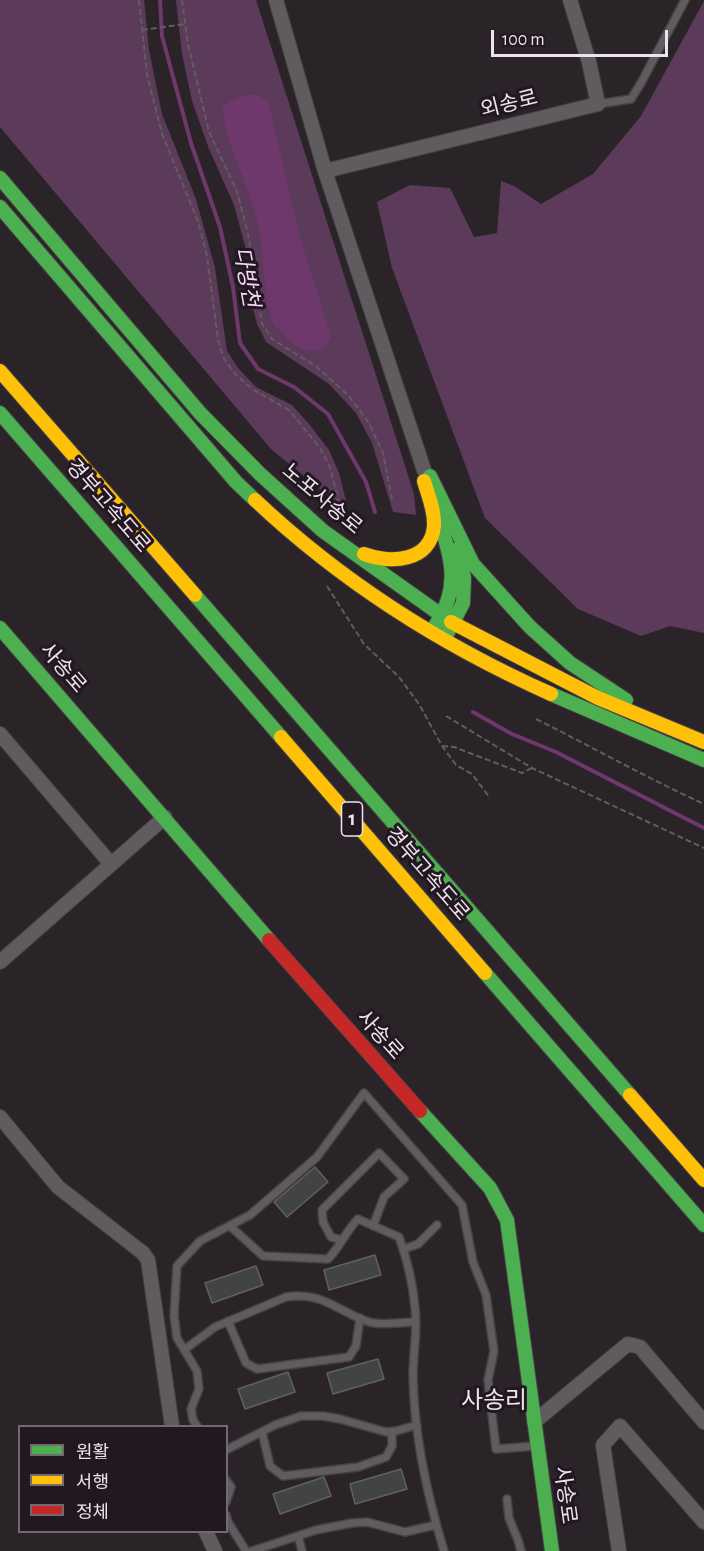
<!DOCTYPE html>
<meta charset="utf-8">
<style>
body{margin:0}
#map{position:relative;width:704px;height:1551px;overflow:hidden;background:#2a2429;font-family:"Alegreya Sans","Noto Sans KR",sans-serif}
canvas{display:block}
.legend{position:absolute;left:18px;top:1425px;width:210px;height:108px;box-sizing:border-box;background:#231722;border:2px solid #736972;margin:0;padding:8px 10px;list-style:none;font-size:18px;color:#ece3eb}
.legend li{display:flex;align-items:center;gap:12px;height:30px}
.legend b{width:30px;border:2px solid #736972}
.scale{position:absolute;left:491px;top:30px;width:177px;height:27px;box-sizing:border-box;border:3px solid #ece3eb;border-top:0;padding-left:8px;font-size:18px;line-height:21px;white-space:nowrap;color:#ece3eb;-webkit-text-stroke:4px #231722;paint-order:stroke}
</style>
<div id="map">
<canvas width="704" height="1551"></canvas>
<ul class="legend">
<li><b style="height:8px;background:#4caf50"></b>원활</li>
<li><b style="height:8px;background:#ffc107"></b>서행</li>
<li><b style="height:8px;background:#c62828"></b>정체</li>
</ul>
<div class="scale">100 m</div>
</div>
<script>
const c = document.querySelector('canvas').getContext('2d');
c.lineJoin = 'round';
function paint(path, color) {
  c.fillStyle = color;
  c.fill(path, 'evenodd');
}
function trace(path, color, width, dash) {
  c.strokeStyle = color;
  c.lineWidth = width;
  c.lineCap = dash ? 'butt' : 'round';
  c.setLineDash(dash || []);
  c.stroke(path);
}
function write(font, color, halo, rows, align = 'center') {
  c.font = font + ' "Alegreya Sans","Noto Sans KR",sans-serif';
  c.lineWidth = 6;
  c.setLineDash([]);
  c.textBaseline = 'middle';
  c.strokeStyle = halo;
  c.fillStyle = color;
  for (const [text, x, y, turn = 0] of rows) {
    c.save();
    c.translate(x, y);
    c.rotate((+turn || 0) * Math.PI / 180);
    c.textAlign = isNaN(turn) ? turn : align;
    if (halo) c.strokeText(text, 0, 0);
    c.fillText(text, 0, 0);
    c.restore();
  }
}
paint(new Path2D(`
 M0 0H144L149 50 162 114 196 199 215 268 227 351 238 368 256 387 292 405 309 424 329 450 339 473 347 505 338 504 271 449 0 127Z
 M176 0H256L414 494 416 515 393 512 372 443 356 413 329 384 266 342 257 324 251 300 248 257 234 205 209 149 192 101 182 54Z
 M704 1V633L670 626 641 636 578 609 485 518 392 268 377 202 410 185 450 188 474 237 497 233 501 181 514 186 541 204 593 174 641 116Z`), '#5b3b59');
paint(new Path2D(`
 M246 95H257L268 101 299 234 331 336 326 347C309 356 296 348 283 334 280 331 276 328 274 324 262 299 265 261 260 234 253 190 227 151 222 107L227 103Z`), '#6f386c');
trace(new Path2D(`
 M160 0 162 36 191 143 220 227 233 287 240 343 258 369 294 387 328 414 366 482 375 512
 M473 712 512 734 556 752 704 828`), '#6f386c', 4);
const building = new Path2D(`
 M315 1167 328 1182 287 1217 274 1202Z
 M375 1255 381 1275 329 1290 324 1270Z
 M256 1266 263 1285 212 1303 205 1283Z
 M378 1359 384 1379 333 1394 327 1373Z
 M288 1372 295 1392 245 1409 238 1389Z
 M401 1469 407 1489 355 1504 350 1484Z
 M324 1477 331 1496 280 1514 273 1494Z`);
paint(building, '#424345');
trace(building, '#5f6162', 1.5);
const lane = new Path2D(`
 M598 104 631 99 641 83 685 0
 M230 1226 263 1256 328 1259C340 1247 346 1231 358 1219L399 1237C407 1259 413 1284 415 1308 418 1330 413 1353 413 1376 414 1435 427 1495 444 1551
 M342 1240 331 1237 323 1222 322 1210 379 1153 404 1179 384 1197 373 1226
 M404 1249 418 1244 437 1225
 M228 1321 246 1363 257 1369 349 1357 356 1346 360 1318
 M184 1350 215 1327 286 1297C323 1291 338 1312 369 1322 382 1326 402 1322 415 1322
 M197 1426 193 1420 191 1409 199 1389 197 1371 177 1338 174 1316 177 1266 200 1241 250 1215 317 1157 364 1093 462 1205 473 1262 486 1295 494 1351 488 1380 496 1449 535 1446
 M262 1432 270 1466 283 1476 358 1467 386 1457 392 1446V1432
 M226 1450 275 1425 301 1416H323L340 1419 386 1432 396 1431 417 1425
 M226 1480 231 1487 226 1502
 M507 1499 509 1518 518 1540 521 1551
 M226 1515 228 1522 246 1551
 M298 1536 302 1551
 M252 1551 316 1530 352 1523 367 1522 405 1532 436 1525`);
const street = new Path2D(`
 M276 0 325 171 424 470
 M325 171 598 104 589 62 570 0
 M0 734 111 864
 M0 962 165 817
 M0 1117 58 1187 143 1253 148 1260 172 1426
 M534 1422 628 1344 640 1347 704 1422
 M206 1532 215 1551
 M619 1551 603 1445 620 1426 704 1522`);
const fast = new Path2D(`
 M0 178 200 413 260 474 323 531 451 622
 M0 207 236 482 255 500
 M0 413 281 737
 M430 476 473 564 530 627 570 663 626 700
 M195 595 630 1095
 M435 626C462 586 451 557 437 514
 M0 628 269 940
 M447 634 463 603 464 578 459 548
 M551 694 704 760
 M485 973 704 1225
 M420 1111 490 1188 507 1220 552 1551`);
const slow = new Path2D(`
 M0 371 195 595
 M255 500C342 582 441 645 551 694
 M364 554C390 564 431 562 434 526 435 511 428 495 424 481
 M451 622 598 698 704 742
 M281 737 485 973
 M630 1095 704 1180`);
const jam = new Path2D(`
 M269 940 420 1111`);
trace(lane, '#464145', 10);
trace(street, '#464145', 16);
trace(fast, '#464145', 16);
trace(slow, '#464145', 16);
trace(jam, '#464145', 16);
trace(new Path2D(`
 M139 0 147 74 162 134 198 221 207 256 218 339 223 357 235 374 252 389 289 410 320 448 330 467 343 518
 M182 0 188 44 209 132 237 191 248 234 262 324 272 339 317 367 349 396 369 423 383 453 392 499
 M142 30 185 24
 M327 586 364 644 399 677 419 704 442 746 456 765 472 774 490 798
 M446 716 532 768 704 848
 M536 719C592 747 647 778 704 804
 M442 746 454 747 522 773 532 768`), '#615c60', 2, [6, 3]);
trace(lane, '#605b5f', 7);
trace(street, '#605b5f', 14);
trace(fast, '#4caf50', 14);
trace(slow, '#ffc107', 14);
trace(jam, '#c62828', 14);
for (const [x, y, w] of [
 [352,819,21]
]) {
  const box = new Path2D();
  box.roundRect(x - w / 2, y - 17, w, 34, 4.5);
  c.fillStyle = '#231722';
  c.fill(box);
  trace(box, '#ece3eb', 1.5);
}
write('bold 20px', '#ece3eb', null, [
 ["1",352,819]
]);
write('21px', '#ece3eb', '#231722', [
 ["외송로",509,104,-14],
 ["노포사송로",322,499,40],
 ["경부고속도로",108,506,49],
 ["사송로",63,668,49],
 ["경부고속도로",427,874,49],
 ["사송로",380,1035,48],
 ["사송로",565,1495,82]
]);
write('italic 22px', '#f9d6f6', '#231722', [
 ["다방천",246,277,80]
]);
write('24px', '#ece3eb', '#231722', [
 ["사송리",494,1401]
]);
</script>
